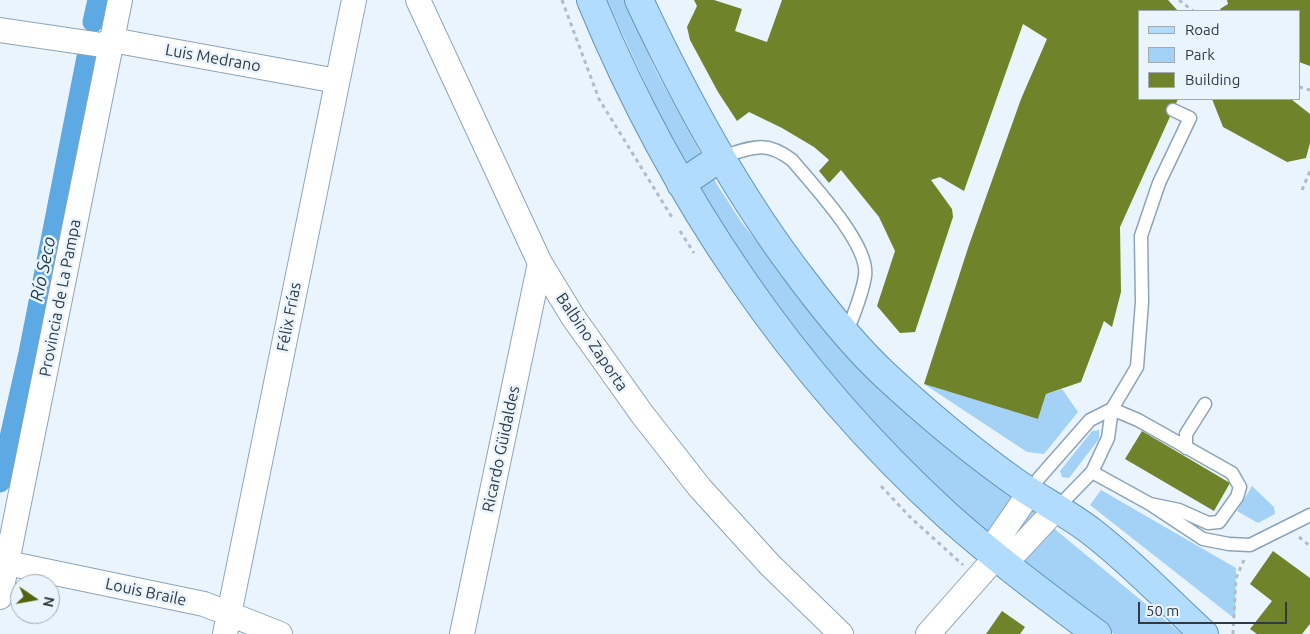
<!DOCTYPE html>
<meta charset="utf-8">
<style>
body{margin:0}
#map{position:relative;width:1310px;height:634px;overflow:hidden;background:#eaf4fd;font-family:Ubuntu,sans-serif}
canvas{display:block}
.legend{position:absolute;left:1138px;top:10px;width:162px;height:90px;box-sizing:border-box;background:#eaf4fd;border:1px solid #a0aab2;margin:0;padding:6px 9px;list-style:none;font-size:15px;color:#303a42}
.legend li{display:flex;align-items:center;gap:10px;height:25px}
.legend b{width:25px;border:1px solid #a0aab2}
.north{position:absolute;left:10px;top:574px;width:50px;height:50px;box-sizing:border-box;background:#eaf4fd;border:1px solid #a0aab2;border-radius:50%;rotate:102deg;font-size:14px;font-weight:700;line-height:20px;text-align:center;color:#303a42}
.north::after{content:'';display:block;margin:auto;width:18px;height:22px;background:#52640c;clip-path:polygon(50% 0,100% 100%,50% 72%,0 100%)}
.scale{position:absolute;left:1138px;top:602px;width:149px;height:22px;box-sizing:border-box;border:2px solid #303a42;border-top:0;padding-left:6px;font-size:15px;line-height:18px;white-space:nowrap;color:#303a42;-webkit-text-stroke:4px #eaf4fd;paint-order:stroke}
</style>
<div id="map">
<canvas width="1310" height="634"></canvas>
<ul class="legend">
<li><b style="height:6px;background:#b1dcfe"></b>Road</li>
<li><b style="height:14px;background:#a4d2f7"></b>Park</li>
<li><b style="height:14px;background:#6e832a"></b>Building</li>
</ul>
<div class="north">N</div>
<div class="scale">50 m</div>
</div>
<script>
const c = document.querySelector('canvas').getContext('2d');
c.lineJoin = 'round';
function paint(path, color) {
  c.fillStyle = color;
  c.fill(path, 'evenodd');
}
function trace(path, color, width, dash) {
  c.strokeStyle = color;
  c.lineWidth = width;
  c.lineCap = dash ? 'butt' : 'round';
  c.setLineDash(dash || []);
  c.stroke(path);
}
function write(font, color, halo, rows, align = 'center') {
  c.font = font + ' Ubuntu,sans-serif';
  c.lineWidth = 5;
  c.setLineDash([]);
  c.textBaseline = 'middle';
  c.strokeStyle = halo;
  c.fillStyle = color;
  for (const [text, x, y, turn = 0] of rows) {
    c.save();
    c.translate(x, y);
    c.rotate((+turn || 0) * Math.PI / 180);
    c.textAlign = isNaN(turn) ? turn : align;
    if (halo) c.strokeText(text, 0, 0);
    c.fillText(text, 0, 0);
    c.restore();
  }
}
paint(new Path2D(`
 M607 0H624L656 71 718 186 742 223 809 307 879 384 1182 634H1114L1004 553 866 422 749 270 674 146Z
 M924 384 1038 419 1046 394 1062 389 1078 412 1044 454 1027 452Z
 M1099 430V439L1069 478 1062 477 1060 471 1092 431Z
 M1252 486 1274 507 1275 514 1258 523 1237 511Z
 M1101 490 1236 568 1235 619 1090 505Z`), '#a4d2f7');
trace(new Path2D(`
 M93 22 98 0
 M0 482 29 353 87 57`), '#5ca9e4', 21);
paint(new Path2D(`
 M694 0H714L742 9 735 31 767 42 782 0H1168L1178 11H1139V99H1178L1120 227 1121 292 1112 327 1104 321 1081 382 1046 394 1038 419 924 384 969 245 1021 99 1047 39 1023 24 964 191 940 177 931 180 952 209 953 217 915 332 900 333 877 306 895 251 879 217 841 170 829 183 819 171 829 160 814 147 782 128 749 112 737 121 718 92 690 40 687 27 697 6Z
 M1227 0H1310V66L1299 62V11H1221L1220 9 1228 4Z
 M1212 99H1291L1310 114V143L1306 158 1287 162 1223 127Z
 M1142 431 1230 483 1214 511 1125 459Z
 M1273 551 1310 578V624L1302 634H1257L1250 629 1272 601 1250 584Z
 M1002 611 1025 627 1020 634H986Z`), '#6e832a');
const service = new Path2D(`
 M721 157C751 148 765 139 792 160 812 184 870 245 865 276 862 296 853 316 846 334
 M1186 448V434L1205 404
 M1092 472 1150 504 1203 539 1229 544 1250 545 1310 515
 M1030 492 1039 478 1090 420 1112 409 1137 367 1142 302 1141 236 1159 183 1190 118 1173 110
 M1056 509 1092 472 1108 438 1112 409 1138 420 1232 473 1240 487 1237 497 1219 522 1208 523 1179 510 1150 504`);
const minor = new Path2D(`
 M418 0 540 263 573 317 642 414 700 488 770 565 841 634
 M0 30 102 45 112 40 337 81
 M996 557 1014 554 1056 509
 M7 563 204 604 280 634
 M0 597 120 0
 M225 634 354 0
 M462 634 540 263
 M928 634 996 557 997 540 1030 492`);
const primary = new Path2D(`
 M591 0C672 196 791 373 948 516 995 558 1046 596 1097 634
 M639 0C686 100 738 196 805 283 830 316 855 347 885 375 926 413 970 450 1015 482 1040 500 1068 513 1092 532 1131 562 1167 600 1204 634
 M681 184 721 157`);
trace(service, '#8da4b8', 15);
trace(minor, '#8da4b8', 26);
trace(primary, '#6294bc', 30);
trace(new Path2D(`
 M562 0 599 99 673 219
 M1179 0 1193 11
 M1299 87 1310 90
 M1302 190 1310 171
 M680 231 694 253
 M881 486 910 517 963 565
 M1299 537 1310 546
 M1233 634 1236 578 1244 560`), '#b2bcc5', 3, [4, 4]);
trace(service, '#fff', 12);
trace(minor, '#fff', 24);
trace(primary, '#b1dcfe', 28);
write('16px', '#303a42', '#eaf4fd', [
 ["Luis Medrano",213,58,10],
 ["Provincia de La Pampa",60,298,-79],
 ["Félix Frías",289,317,-79],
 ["Balbino Zaporta",592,342,56],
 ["Ricardo Güidaldes",501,449,-78],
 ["Louis Braile",146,592,12]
]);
write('italic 18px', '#1c3c55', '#eaf4fd', [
 ["Río Seco",43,269,-78]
]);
</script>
